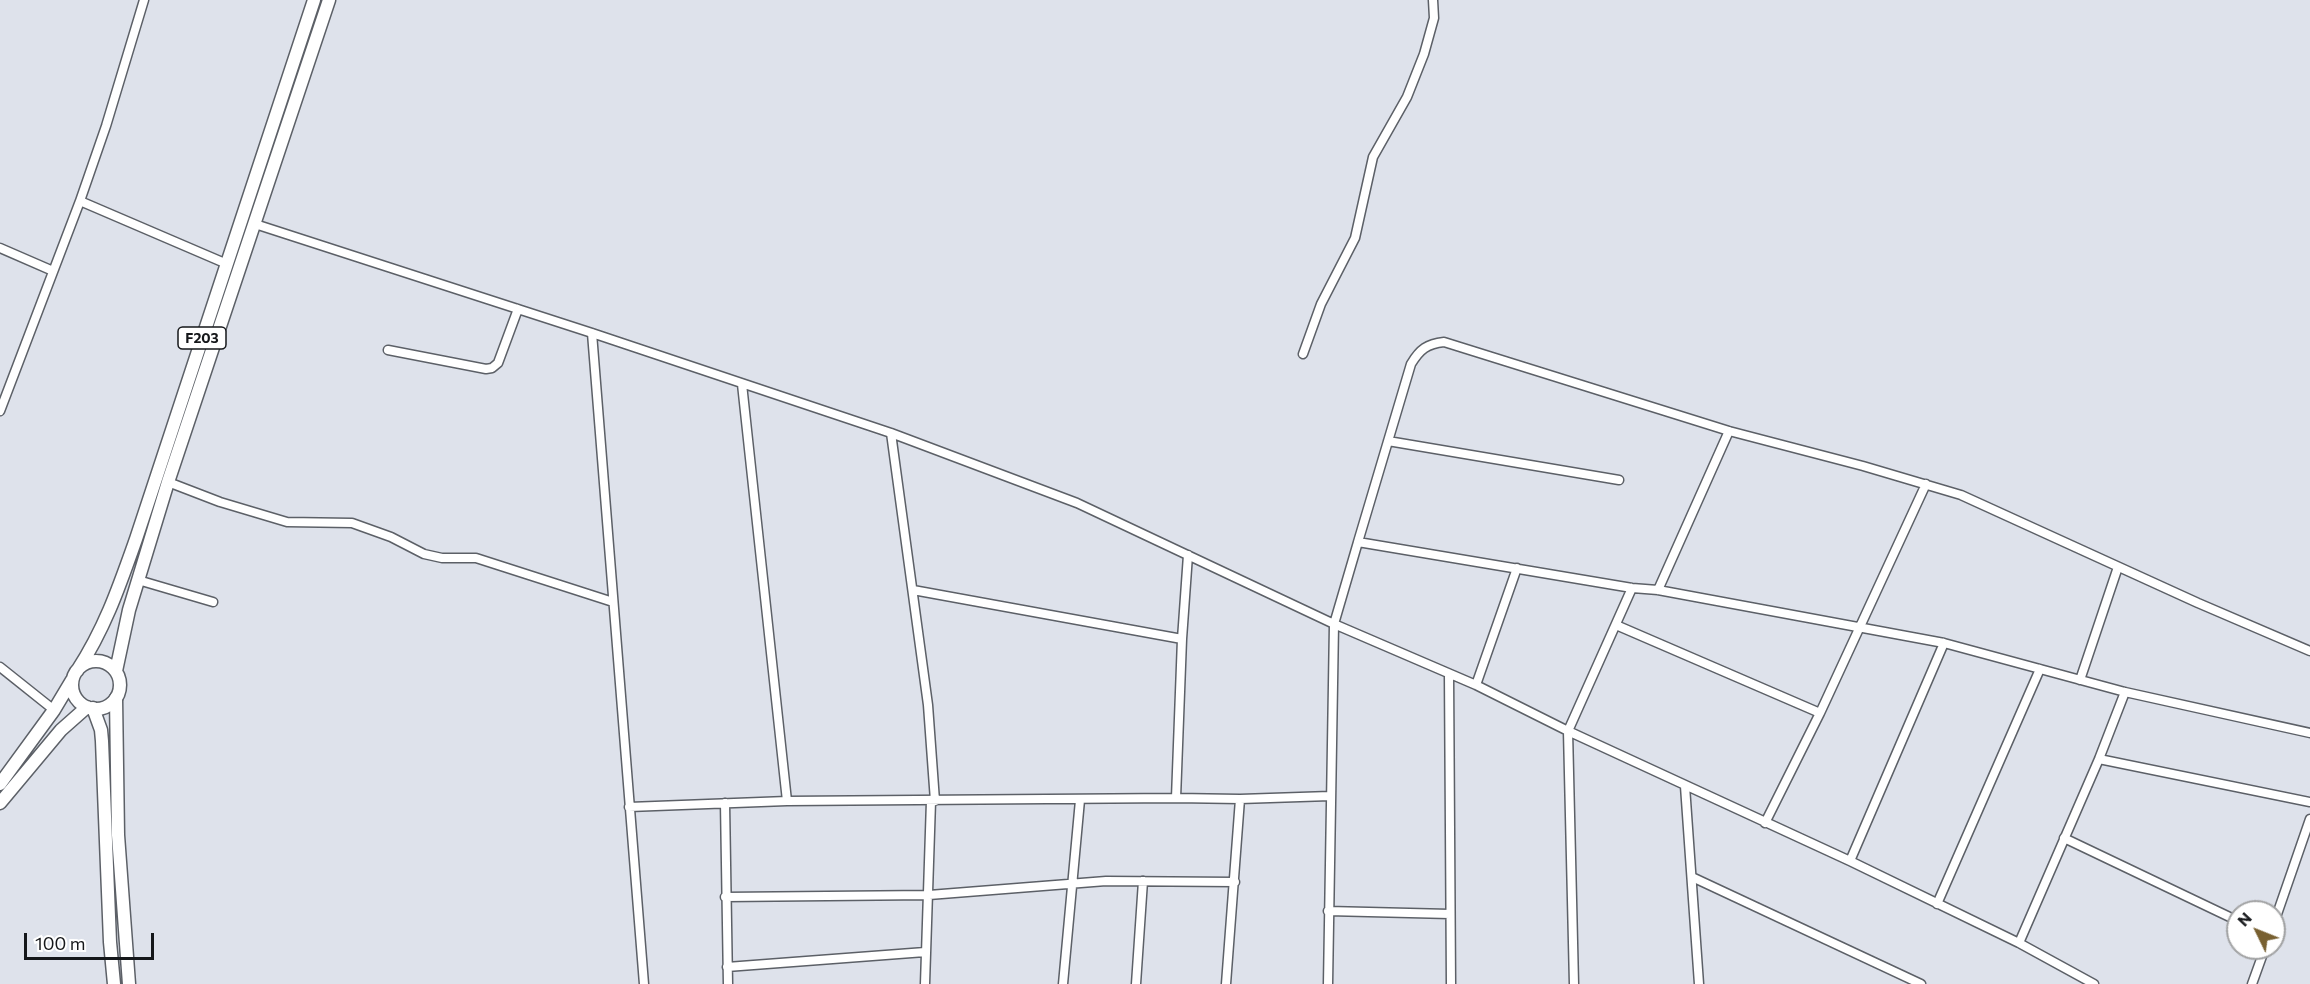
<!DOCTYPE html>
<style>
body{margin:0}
#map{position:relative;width:2310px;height:984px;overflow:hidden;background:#dee2eb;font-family:Commissioner,sans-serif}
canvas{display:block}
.north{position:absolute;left:2226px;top:900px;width:60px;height:60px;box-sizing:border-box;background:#fff;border:2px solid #a1a2a3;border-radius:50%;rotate:313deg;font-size:16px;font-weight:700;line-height:24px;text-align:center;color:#15171a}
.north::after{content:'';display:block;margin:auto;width:21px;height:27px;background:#786031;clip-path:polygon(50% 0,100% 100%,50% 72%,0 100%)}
.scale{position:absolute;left:24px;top:933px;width:130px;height:27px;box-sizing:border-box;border:3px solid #15171a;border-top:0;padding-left:8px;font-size:18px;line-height:21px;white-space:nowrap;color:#15171a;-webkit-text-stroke:4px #fff;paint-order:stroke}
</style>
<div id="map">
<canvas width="2310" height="984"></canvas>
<div class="north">N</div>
<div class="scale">100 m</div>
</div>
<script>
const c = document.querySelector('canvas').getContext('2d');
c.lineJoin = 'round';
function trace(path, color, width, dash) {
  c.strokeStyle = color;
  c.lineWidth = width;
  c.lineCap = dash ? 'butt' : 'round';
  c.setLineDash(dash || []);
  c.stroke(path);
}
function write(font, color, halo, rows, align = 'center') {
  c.font = font + ' Commissioner,sans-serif';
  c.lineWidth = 5;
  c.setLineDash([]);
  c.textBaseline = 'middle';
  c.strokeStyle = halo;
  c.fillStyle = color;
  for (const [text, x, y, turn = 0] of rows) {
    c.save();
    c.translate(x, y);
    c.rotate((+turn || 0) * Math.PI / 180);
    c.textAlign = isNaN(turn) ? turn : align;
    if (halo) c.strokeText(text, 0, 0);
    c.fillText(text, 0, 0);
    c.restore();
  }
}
const street = new Path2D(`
 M80 201 106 126 144 0
 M255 224 592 333 891 433 1077 503 1334 624 1476 685 1568 731 1850 861 2019 943 2094 984
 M0 248 53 271
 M592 333 644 984
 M388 350 486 369 492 368 498 363 518 309
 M1303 354 1321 304 1355 238 1373 157 1407 97 1424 54 1434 18 1433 0
 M742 384 787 801
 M0 411 80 201 227 264
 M891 433 928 705 935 801
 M1388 441 1619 480
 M168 482 220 502 287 522 352 523 391 537 424 554 442 558H476L613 602
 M1358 542 1411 364C1420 349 1427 344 1444 342L1729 431 1863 466 1961 495 2198 603 2310 651
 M138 580 213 602
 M913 590 1182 639
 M1658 590 1729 431
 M1616 625 1820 713
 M0 667 54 710
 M1449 674 1451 984
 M2080 680 2118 567
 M1476 685 1517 568
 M2099 759 2310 802
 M1685 786 1699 984
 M1176 798 1182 639 1188 555
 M725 803 728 984
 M629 807 787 801 1176 798 1240 799 1330 796
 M1765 823 1820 713 1926 484
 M2064 838 2238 921
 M1850 861 1944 643
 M1692 877 1921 984
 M725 897 929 895 1106 881 1235 882
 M1937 904 2040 669
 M1328 911 1450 914
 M2274 923 2310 819
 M2019 943 2099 759 2125 692
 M727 967 925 952
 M925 984 931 801
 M1063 984 1080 800
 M1136 984 1143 881
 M1226 984 1240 799
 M1328 984 1334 624 1358 542 1632 588 1658 590 1944 643 2125 692 2310 733
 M1574 984 1568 731 1632 588
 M2252 984 2265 948`);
const secondary = new Path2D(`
 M116 698 118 835 129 984
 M93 708 101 730 102 741 110 942 114 984`);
const primary = new Path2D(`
 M72 685a24 24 0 1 1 48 0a24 24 0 1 1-48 0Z
 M77 671C105 628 119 587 136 539L314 0
 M116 671 129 610 168 482 329 0
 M0 784 54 710 72 680
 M0 803 61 730 87 707`);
trace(street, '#5c6067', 11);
trace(secondary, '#5c6067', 15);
trace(primary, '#5c6067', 15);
trace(street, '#fff', 8);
trace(secondary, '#fff', 12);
trace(primary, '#fff', 12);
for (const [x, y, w] of [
 [202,338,48]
]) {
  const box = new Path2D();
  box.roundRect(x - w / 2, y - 11, w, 22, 4.5);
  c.fillStyle = '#fff';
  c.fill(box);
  trace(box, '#15171a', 1.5);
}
write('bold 14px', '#15171a', null, [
 ["F203",202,338]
]);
</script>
